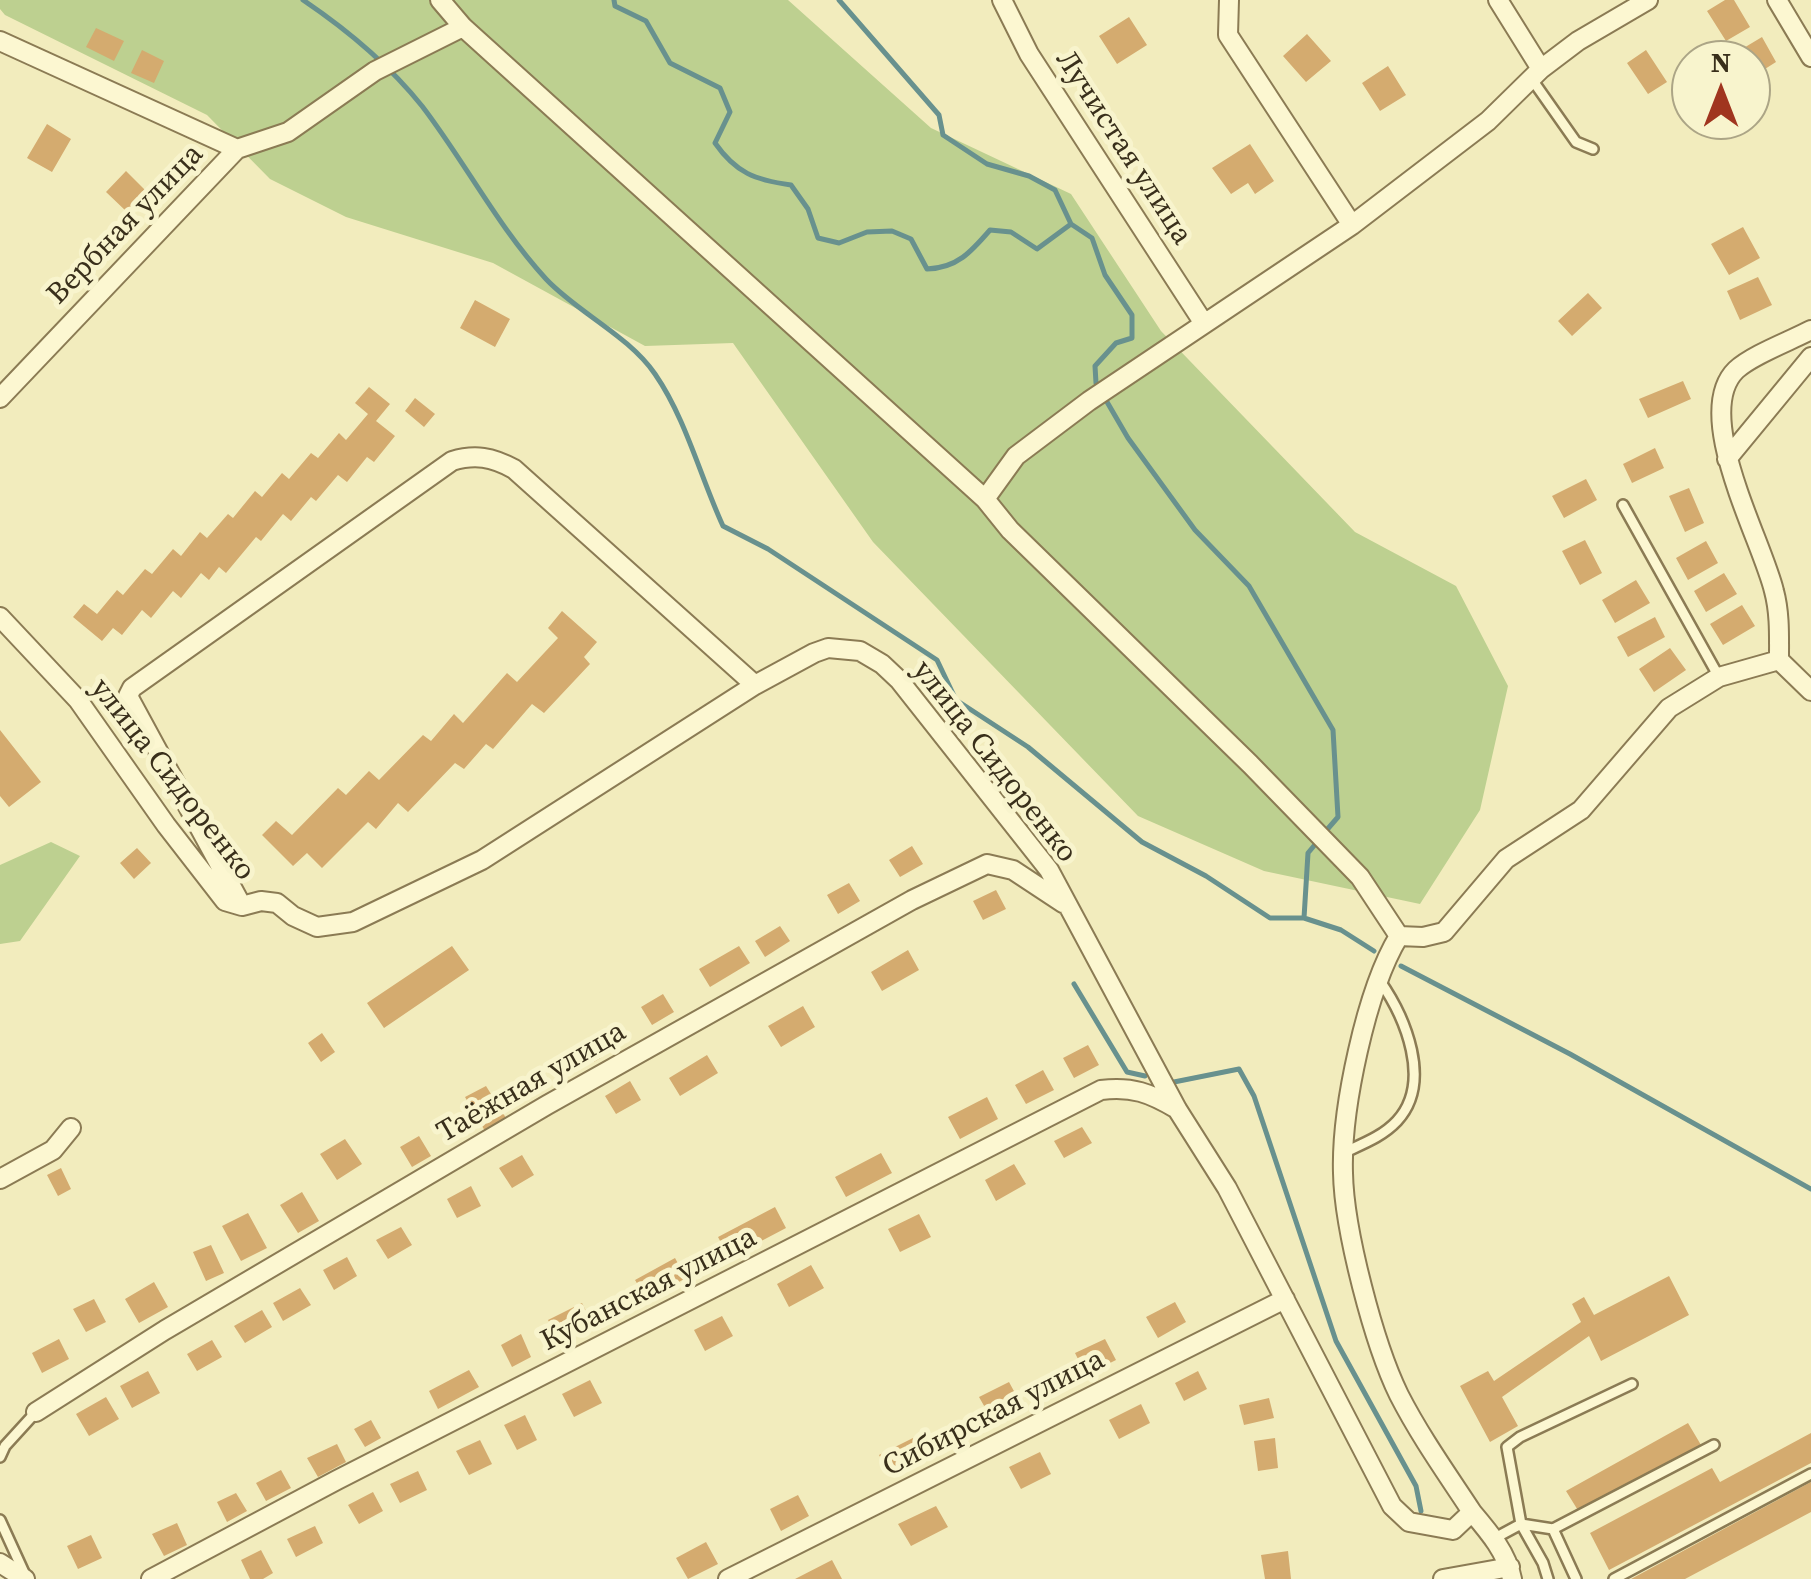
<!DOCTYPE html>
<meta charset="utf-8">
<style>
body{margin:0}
#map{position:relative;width:1811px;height:1579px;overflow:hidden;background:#f2ecbd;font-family:"Source Serif 4",serif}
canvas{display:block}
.north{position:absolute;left:1671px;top:40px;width:100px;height:100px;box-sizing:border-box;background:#f8f4cd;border:2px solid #aca586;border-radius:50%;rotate:0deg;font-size:28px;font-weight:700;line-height:40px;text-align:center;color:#392f1b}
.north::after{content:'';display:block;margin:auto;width:35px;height:45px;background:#a0351f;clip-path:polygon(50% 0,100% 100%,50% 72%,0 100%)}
</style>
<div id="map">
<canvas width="1811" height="1579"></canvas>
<div class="north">N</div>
</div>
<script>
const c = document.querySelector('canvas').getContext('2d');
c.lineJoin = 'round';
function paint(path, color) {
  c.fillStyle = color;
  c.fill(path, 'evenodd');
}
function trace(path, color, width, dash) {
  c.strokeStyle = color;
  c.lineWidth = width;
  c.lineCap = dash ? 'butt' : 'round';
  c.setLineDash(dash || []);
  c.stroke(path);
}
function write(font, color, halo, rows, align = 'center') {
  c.font = font + ' "Source Serif 4",serif';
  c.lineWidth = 10;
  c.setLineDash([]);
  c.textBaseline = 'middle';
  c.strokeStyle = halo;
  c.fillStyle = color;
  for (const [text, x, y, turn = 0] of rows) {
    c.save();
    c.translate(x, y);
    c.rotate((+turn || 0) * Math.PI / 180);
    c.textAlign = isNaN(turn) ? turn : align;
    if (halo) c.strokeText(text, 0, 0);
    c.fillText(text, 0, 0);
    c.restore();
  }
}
paint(new Path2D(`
 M0 0H788L931 128 1071 194 1161 331 1355 532 1456 586 1508 686 1480 810 1420 904 1264 871 1138 816 873 542 733 343 645 346 493 263 346 217 270 179 207 115 5 15 0 9Z
 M51 842 80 856 20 941 0 944V865Z`), '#bdd090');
trace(new Path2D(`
 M303 0C346 29 389 65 422 106 465 162 498 227 546 279 578 313 628 335 655 374 686 419 700 476 723 526L768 549 937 660 956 700 1028 747 1142 842 1206 876 1270 918H1304L1341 930 1374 951
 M614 0 615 6 646 21 670 63 720 88 730 112 715 143C736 173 755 180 791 185L808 209 818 238 839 243 867 232 892 231 911 239 927 269C957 268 971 252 990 230L1011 232 1037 249 1071 224
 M839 0 939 115 943 135 987 164 1029 176 1055 190 1071 224 1092 238 1105 275 1132 315V338L1116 343 1095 366 1096 383 1128 438 1195 530 1249 586 1333 730 1338 817 1325 832
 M1304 918 1308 853 1318 841
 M1401 966 1570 1054 1811 1189
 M1074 984 1127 1072 1145 1076
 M1174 1082 1239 1069 1254 1096 1336 1341 1416 1486 1421 1511`), '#68918e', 5);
paint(new Path2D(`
 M1725 0H1734L1750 27 1726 41 1707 11Z
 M1129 17 1147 45 1117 64 1099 36Z
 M96 28 124 41 114 61 86 47Z
 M1307 34 1331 61 1306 82 1283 56Z
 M1762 37 1776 62 1757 74 1742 49Z
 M142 50 164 61 154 83 131 73Z
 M1646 50 1667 82 1648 94 1627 63Z
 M1388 66 1406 95 1380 111 1362 83Z
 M47 124 71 139 52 172 27 158Z
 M1250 144 1274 181 1255 194 1248 183 1231 194 1212 168Z
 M126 171 147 192 128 213 106 192Z
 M1743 227 1760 258 1729 275 1711 244Z
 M1758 277 1772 305 1740 320 1727 291Z
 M1588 293 1602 308 1572 336 1558 321Z
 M475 300 510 319 495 347 460 328Z
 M1683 381 1691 399 1648 418 1639 399Z
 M369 387 390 404 376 421 395 436 374 462 367 457 347 482 338 475 316 501 311 497 291 521 283 514 261 541 256 537 226 573 219 567 209 580 201 573 181 598 173 591 151 618 142 610 122 635 113 628 102 641 73 617 84 604 97 614 117 590 123 595 145 569 152 574 173 549 181 556 200 532 207 538 228 514 233 518 255 491 262 497 282 473 289 479 311 453 318 458 339 433 346 440 368 414 355 403Z
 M415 398 435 414 424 427 405 411Z
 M1655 448 1664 468 1632 483 1623 464Z
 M1586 479 1597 500 1564 518 1552 496Z
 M1689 488 1704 523 1685 532 1669 496Z
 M1585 540 1602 573 1580 585 1562 551Z
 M1706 541 1718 563 1688 580 1676 558Z
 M1724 573 1737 594 1706 612 1694 591Z
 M1636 580 1650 603 1615 623 1602 600Z
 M1742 605 1755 626 1723 645 1710 624Z
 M562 611 597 642 584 657 590 664 544 713 532 704 493 749 486 744 464 769 455 763 408 812 398 803 376 829 368 822 322 868 307 853 293 866 262 835 276 821 292 835 338 788 346 795 369 771 379 780 423 735 431 741 454 714 463 723 507 673 517 682 558 638 548 628Z
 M1655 617 1665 637 1628 657 1617 637Z
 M1670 648 1686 670 1654 692 1639 669Z
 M0 730 41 782 9 807 0 796Z
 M912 846 923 864 900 877 889 860Z
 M137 848 151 863 134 879 120 863Z
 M849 883 860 901 838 914 827 895Z
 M996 890 1006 909 983 920 973 901Z
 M780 926 790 941 765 957 755 941Z
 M452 946 469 970 384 1028 367 1003Z
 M739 946 750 963 710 987 699 969Z
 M908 950 919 970 882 991 871 972Z
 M663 994 674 1012 652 1025 641 1007Z
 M803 1006 815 1027 781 1047 768 1026Z
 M322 1033 335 1052 321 1062 308 1043Z
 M605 1033 615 1049 594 1062 583 1046Z
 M1088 1045 1099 1065 1074 1078 1063 1058Z
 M707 1055 718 1073 680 1096 669 1078Z
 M1043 1070 1054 1090 1026 1104 1015 1085Z
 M630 1081 641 1100 616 1114 605 1096Z
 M486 1086 506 1118 485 1131 465 1097Z
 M987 1097 998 1119 960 1139 948 1117Z
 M1082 1127 1092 1143 1064 1158 1054 1141Z
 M419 1136 431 1156 412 1167 400 1147Z
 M345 1139 362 1164 337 1180 320 1154Z
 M881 1153 892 1173 846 1197 835 1177Z
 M522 1155 534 1175 512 1188 499 1168Z
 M1014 1164 1026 1184 996 1201 985 1180Z
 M61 1168 71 1189 58 1196 47 1175Z
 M471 1186 481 1206 457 1218 447 1199Z
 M302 1192 319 1221 298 1233 280 1205Z
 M775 1207 786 1228 729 1258 718 1237Z
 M248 1213 267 1248 241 1261 222 1226Z
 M919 1214 931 1237 900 1252 888 1229Z
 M401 1227 412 1245 388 1259 376 1240Z
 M211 1245 224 1273 206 1281 193 1252Z
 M347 1257 357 1276 334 1290 323 1270Z
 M675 1258 686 1278 647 1300 635 1280Z
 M811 1265 824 1288 789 1307 777 1284Z
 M1669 1276 1689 1315 1601 1361 1589 1336 1502 1397 1518 1426 1490 1442 1460 1386 1488 1371 1494 1381 1581 1322 1572 1304 1584 1297 1594 1315Z
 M154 1282 168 1307 139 1323 125 1299Z
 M300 1288 311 1305 283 1321 273 1303Z
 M94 1299 106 1322 86 1332 73 1309Z
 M1175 1302 1186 1322 1158 1338 1146 1317Z
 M582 1303 594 1326 560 1343 548 1320Z
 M262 1310 272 1327 245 1343 234 1326Z
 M722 1316 733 1336 705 1351 694 1330Z
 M521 1334 531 1357 512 1367 501 1345Z
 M59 1339 69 1359 42 1373 32 1353Z
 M1105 1339 1116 1360 1086 1375 1075 1353Z
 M212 1340 222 1357 197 1371 187 1354Z
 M469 1370 479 1387 438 1409 429 1391Z
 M148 1371 160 1393 132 1408 120 1386Z
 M1198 1371 1207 1389 1184 1401 1175 1383Z
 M590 1380 602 1403 574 1417 562 1394Z
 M1009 1382 1021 1404 991 1418 979 1397Z
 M106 1397 119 1419 89 1436 76 1414Z
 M1269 1398 1274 1418 1244 1425 1239 1405Z
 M1141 1404 1150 1423 1119 1439 1109 1420Z
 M525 1415 537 1440 517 1450 504 1425Z
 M371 1420 381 1438 365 1447 354 1429Z
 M1688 1423 1701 1445 1579 1512 1566 1491Z
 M1811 1433V1463L1609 1570 1590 1533 1712 1468 1720 1482Z
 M913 1438 925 1461 891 1477 879 1455Z
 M1275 1438 1278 1468 1258 1471 1254 1441Z
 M480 1440 492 1464 469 1475 456 1451Z
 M337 1444 346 1462 318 1477 307 1458Z
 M1040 1452 1051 1474 1021 1489 1009 1467Z
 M281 1470 291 1488 266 1501 256 1483Z
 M418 1471 427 1490 400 1503 390 1484Z
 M1811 1482V1512L1685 1579H1631Z
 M373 1492 383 1511 359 1524 348 1505Z
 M236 1493 247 1511 227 1522 217 1502Z
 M798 1495 809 1516 781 1531 770 1509Z
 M936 1506 948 1527 911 1546 898 1524Z
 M177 1523 187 1545 164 1556 152 1534Z
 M315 1526 323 1543 296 1557 287 1539Z
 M91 1535 102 1558 78 1569 67 1546Z
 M706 1542 718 1564 688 1579 676 1558Z
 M261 1550 273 1573 263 1579H250L241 1560Z
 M1288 1551 1291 1579H1265L1261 1555Z
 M832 1560 842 1579H795Z`), '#d4ab6f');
const lane = new Path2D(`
 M1531 78 1576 142 1593 149
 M1623 505 1719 677
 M1343 1153C1362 1144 1382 1137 1397 1121 1433 1082 1405 1017 1380 981
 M0 1457 5 1446 36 1412
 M0 1520 26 1577
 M1553 1529 1714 1445
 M1495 1538 1521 1524 1553 1529 1576 1579
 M1548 1579 1543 1563 1521 1524 1507 1447 1520 1437 1632 1384
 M1614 1579 1811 1474`);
const street = new Path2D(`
 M440 0 463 27 985 499 1010 530 1250 764 1360 877 1399 936C1366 990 1341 1110 1343 1173 1344 1230 1374 1344 1399 1395 1420 1436 1447 1474 1472 1512
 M1002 0 1029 54 1203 322
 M1229 0 1228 35 1352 225
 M1498 0 1541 69
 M1777 0 1811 57
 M0 41 237 149 0 398
 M237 149 288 132 375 71 463 27
 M1727 459 1811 357
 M985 499 1016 456 1089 401 1352 225 1488 121 1541 69 1578 41 1648 0
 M0 617 78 700 166 825 225 901 242 906 261 901 277 903 293 916 317 927 353 922 482 860 755 685 814 653 828 648 860 651 882 664 899 680 1049 870 1177 1109 1227 1188 1392 1506 1409 1522 1453 1530 1472 1512C1489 1532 1507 1553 1512 1579
 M1779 660C1779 637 1780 613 1774 591 1762 540 1691 414 1736 370 1752 355 1790 341 1811 330
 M1779 660 1811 691
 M242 906 128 696 132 688 452 461C475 454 492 457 514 469L755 685
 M1399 936 1423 937 1444 932 1506 859 1581 810 1669 708 1719 677 1779 660
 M0 1179 53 1150 71 1128
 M36 1412 165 1330 547 1105 912 900 987 864 1013 870 1063 903
 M0 1563 25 1579
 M151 1579 337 1480 1101 1090C1132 1086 1150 1093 1177 1109
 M728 1579 1285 1299
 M1443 1579 1510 1567`);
trace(lane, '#8b7b54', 14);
trace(street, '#8b7b54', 22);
trace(lane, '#fcf7d1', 9);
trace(street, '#fcf7d1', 18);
write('30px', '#392f1b', '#f8f4cd', [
 ["Лучистая улица",1123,148,57],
 ["Вербная улица",126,225,-46],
 ["улица Сидоренко",994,762,52],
 ["улица Сидоренко",172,780,52],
 ["Таёжная улица",532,1083,-30],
 ["Кубанская улица",649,1290,-27],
 ["Сибирская улица",994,1414,-27]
]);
</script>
